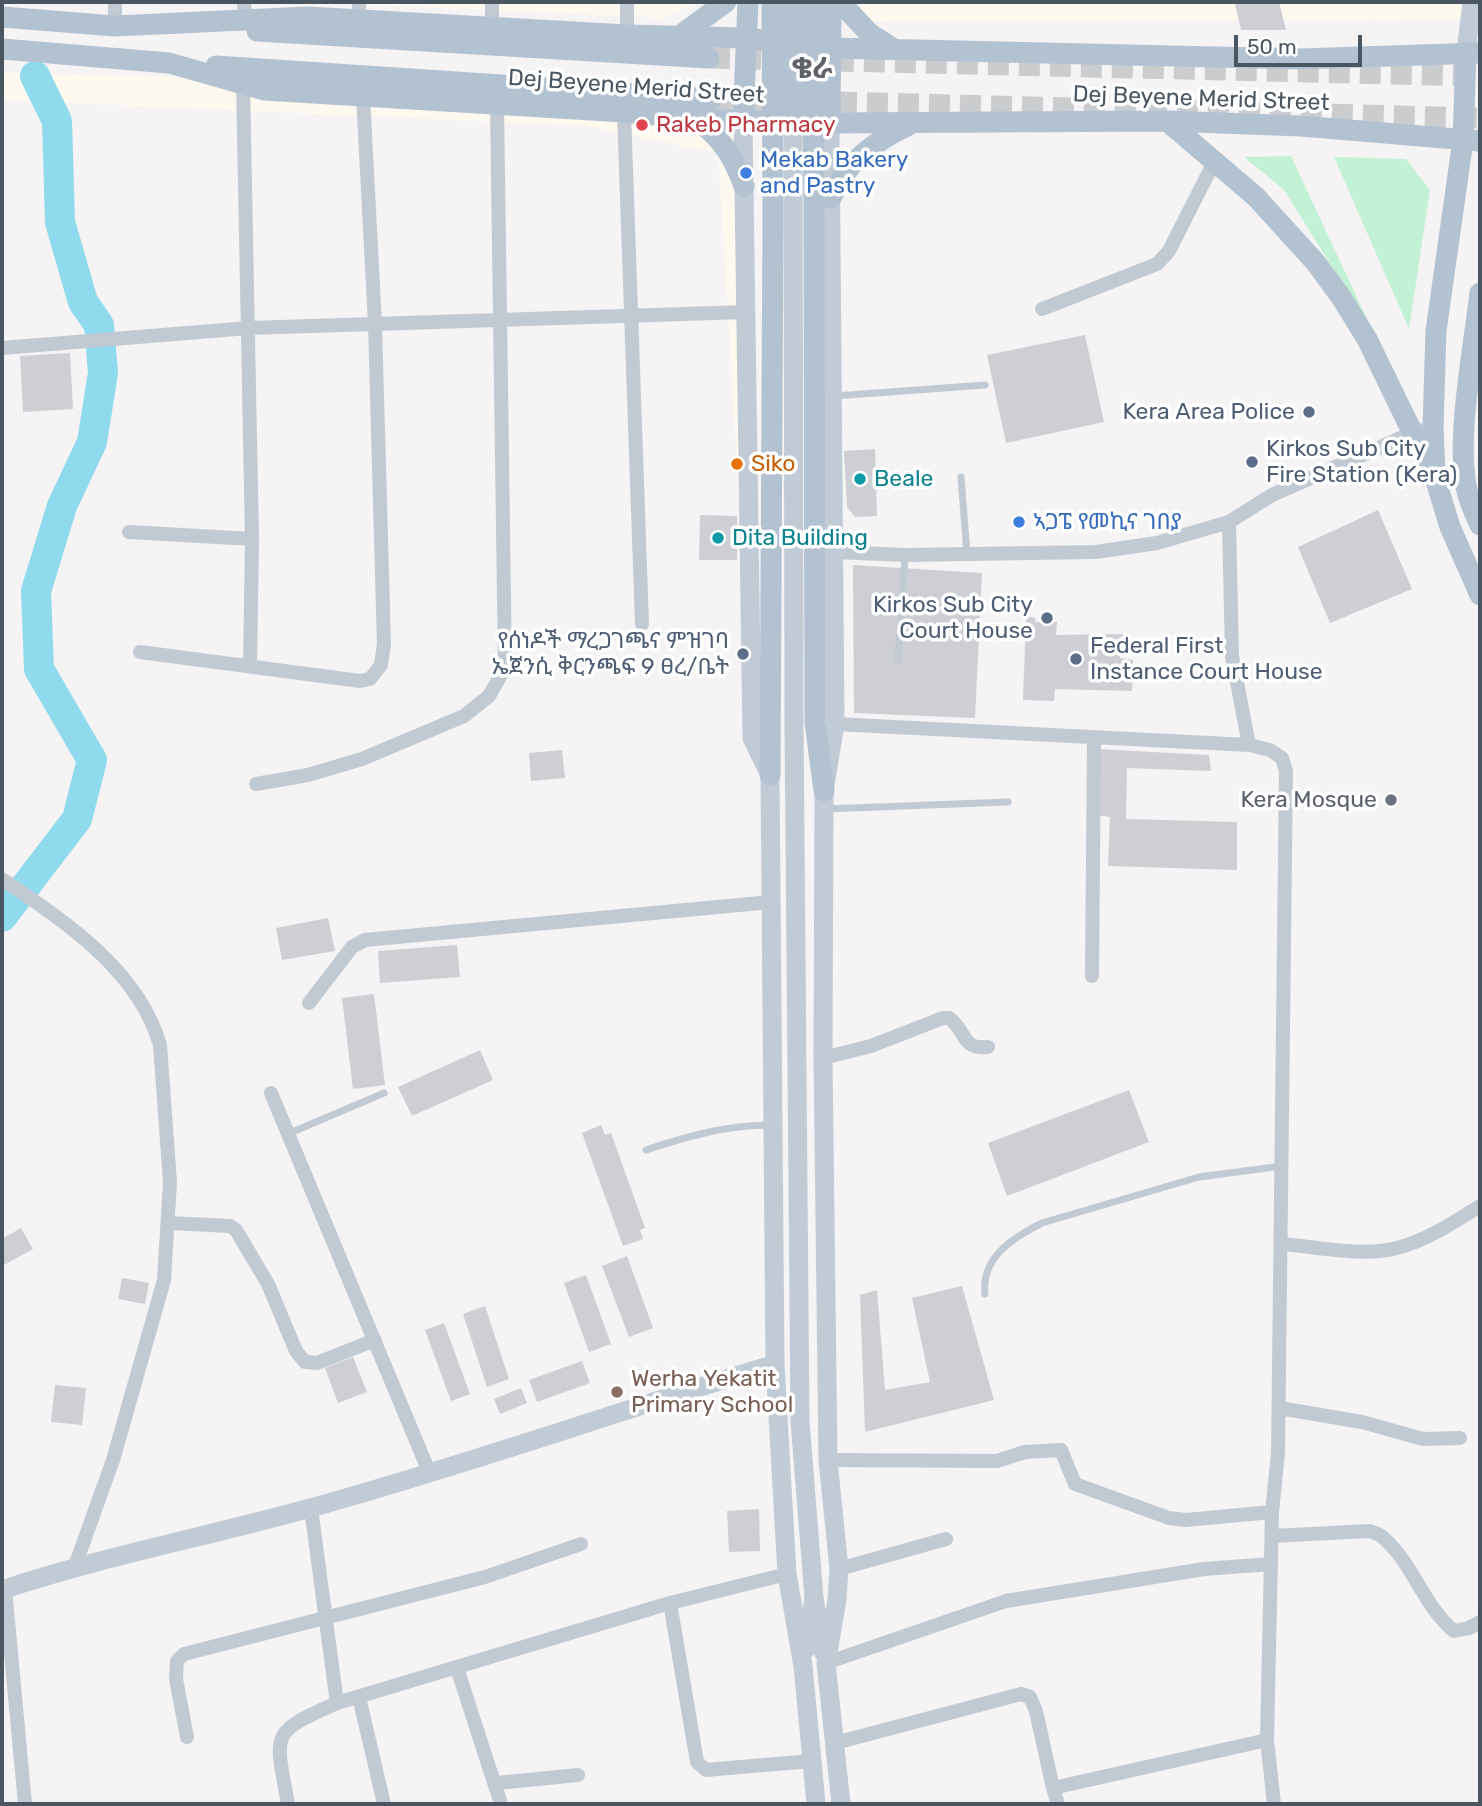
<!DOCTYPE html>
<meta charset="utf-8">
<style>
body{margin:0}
#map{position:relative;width:1482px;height:1806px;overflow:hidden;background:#f5f3f3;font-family:Rubik,sans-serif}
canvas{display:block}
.frame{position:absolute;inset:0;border:4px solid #4a5661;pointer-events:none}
.scale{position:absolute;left:1234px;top:35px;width:128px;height:32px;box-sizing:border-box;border:4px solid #4a5661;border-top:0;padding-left:9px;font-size:21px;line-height:24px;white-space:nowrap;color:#4a5661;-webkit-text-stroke:5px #fff;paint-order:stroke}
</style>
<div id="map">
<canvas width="1482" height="1806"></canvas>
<div class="frame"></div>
<div class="scale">50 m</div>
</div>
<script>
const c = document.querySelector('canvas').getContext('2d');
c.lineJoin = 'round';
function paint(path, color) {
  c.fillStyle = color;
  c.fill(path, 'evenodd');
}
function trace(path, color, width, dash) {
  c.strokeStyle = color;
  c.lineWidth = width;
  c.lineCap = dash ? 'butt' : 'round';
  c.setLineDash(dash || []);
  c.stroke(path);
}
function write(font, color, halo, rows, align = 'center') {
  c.font = font + ' Rubik,"Noto Sans Ethiopic",sans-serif';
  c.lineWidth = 7;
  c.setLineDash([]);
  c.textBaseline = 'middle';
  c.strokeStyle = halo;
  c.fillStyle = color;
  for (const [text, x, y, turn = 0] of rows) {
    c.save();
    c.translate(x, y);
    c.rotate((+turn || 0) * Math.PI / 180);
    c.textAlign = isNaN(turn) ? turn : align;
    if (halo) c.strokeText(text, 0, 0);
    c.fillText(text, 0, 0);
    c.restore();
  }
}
paint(new Path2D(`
 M305 2H700L663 18Z
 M861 2H1480V20L865 22Z
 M2 72 269 79 719 113 755 142 740 512 718 153 587 126 2 100Z`), '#fdf9ef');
paint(new Path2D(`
 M1291 156 1374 334 1284 190 1244 157Z
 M1334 157 1406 159 1430 190 1409 329Z`), '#c3f1d5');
trace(new Path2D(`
 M2 917 77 819 92 760 39 669 36 591 62 506 92 442 103 373 99 325 83 302 60 222 57 121 35 76`), '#90daee', 30);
paint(new Path2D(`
 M1279 2 1286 30H1241L1235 4Z
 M1085 335 1104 422 1006 443 987 355Z
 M70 353 73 409 23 412 20 356Z
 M875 449 877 516 855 517 847 507 844 451Z
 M1378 510 1412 589 1330 623 1298 547Z
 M700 515 737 516V560H699Z
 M853 565 982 573 975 718 854 713Z
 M1026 616 1035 618 1036 622H1057L1056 635 1123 634 1120 658 1133 660 1132 691 1055 689 1054 701 1023 700Z
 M1097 749 1209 755 1211 771 1127 768 1126 819 1237 822V870L1108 866 1110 817 1095 815Z
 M562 750 565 778 531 781 529 753Z
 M328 918 335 951 282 960 276 928Z
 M457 945 460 977 380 983 378 951Z
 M374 994 385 1085 353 1089 342 998Z
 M480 1050 493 1080 412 1116 398 1087Z
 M1129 1090 1149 1142 1007 1196 988 1143Z
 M601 1125 605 1135 611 1133 645 1228 640 1230 643 1239 623 1246 582 1133Z
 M21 1228 33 1249 2 1266V1239Z
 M627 1256 653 1328 629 1337 602 1266Z
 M586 1275 611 1344 589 1352 564 1283Z
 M122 1278 149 1283 145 1304 118 1299Z
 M962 1286 994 1400 865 1432 860 1295 877 1290 885 1390 930 1382 912 1298Z
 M485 1306 509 1379 487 1387 463 1314Z
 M444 1323 470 1394 451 1401 425 1330Z
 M353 1357 367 1392 338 1403 325 1368Z
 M582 1361 590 1383 537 1402 529 1380Z
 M55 1385 86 1388 82 1425 51 1422Z
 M521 1388 527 1403 500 1414 494 1399Z
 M759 1509 760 1551 729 1552 727 1511Z`), '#cdcfd5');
trace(new Path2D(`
 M709 58 1480 76
 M712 99 1480 118`), '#caccce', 21, [21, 10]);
trace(new Path2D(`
 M835 396 985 385
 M961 477 967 554
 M898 660 905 555
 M825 809 1008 802
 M290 1133 384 1093
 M646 1150C688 1136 727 1125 772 1125
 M985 1294C981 1258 1012 1238 1042 1223L1199 1177 1282 1166`), '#c1cad2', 7);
trace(new Path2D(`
 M115 2V26
 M244 2 245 18
 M492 2V29
 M627 2V35
 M359 21V2
 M243 83 252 539 250 665
 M624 112C631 282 636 453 642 624
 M1042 309 1157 264 1169 251 1215 160
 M2 348 249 328 746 312
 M1229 522 1232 656 1249 745
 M129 532 252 539
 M833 552 905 555 1096 552 1157 543 1229 522 1272 495 1419 430
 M140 652 360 681 370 679 381 665 384 644 375 324 363 96
 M835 724 1249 745 1270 750 1282 758 1286 771 1278 1453 1272 1512 1267 1740 1274 1804
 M256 784 308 775 362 759 464 716 489 696 505 668 497 105
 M2 879C64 921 138 969 160 1045L170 1182 164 1280 113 1460 75 1566
 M1092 976 1094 740
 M309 1003 352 947 365 940 771 902
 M823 1058 871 1046 943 1018H949C967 1031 961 1050 988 1047
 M271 1093 430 1474
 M170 1223 230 1226 236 1230 268 1284 296 1351 305 1362 317 1363 375 1340
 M1282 1244C1318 1247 1362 1257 1397 1248 1428 1240 1454 1222 1480 1206
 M1279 1408 1362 1422 1423 1439 1460 1438
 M828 1460 997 1461 1025 1452 1061 1450 1075 1484 1169 1518 1186 1520 1272 1512
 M311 1508 337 1703
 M1272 1536 1370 1531 1380 1535C1412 1560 1423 1606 1454 1631L1469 1628 1480 1622
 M839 1569 946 1539
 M5 1589 25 1804
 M670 1603 697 1762 706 1770 811 1761
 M826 1663 1006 1601 1204 1569 1271 1564
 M457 1668 501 1804
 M359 1697 384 1804
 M187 1737 176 1679 177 1661 184 1654 485 1577 581 1544
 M835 1743 1021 1694 1030 1697 1036 1711 1053 1788
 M497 1783 578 1775
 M288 1804C275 1732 269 1733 337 1703L670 1603 787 1574
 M1058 1804 1053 1788 1267 1740`), '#c1cad2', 14);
trace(new Path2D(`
 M1466 52 1472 2
 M743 122 752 738 770 775 775 1364 787 1574 803 1666 816 1804
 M793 123 794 723 800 1421 814 1598
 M830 123 835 724 824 791 823 1058 828 1460 839 1569 837 1600 826 1663 841 1804
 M2 1590C104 1556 210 1536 314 1507 469 1464 621 1410 775 1364
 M806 1649 814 1598 823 1652`), '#c1cbd6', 19);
trace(new Path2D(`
 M792 2 793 123
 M840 2 869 33 894 49
 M2 17 115 26 308 17 627 35 746 38 831 48 1300 59 1480 53
 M257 31 709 58
 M678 37 726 2
 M2 49 169 63 264 90 624 112 695 119 830 123 1167 121 1301 126 1480 141
 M216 66 712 99
 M695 119C722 138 733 156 744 186
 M1167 121 1256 197 1316 263 1341 297 1367 339 1436 481 1450 527 1480 595
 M743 122 748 2
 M830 123 831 2
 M831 198C846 162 875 141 909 125
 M814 211 815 722 824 791
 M1480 293C1474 345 1458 428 1465 478 1466 494 1473 510 1480 525
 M1435 472 1433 427 1436 331 1463 140 1466 52
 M770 775 773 214`), '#b3c2d1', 21);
trace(new Path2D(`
 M772 2 773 214
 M812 2 814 211`), '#b3c2d1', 21);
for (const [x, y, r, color] of [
 [642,125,7,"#e0444e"],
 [746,173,7,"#3f7fe0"],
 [1309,412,7,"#5c6f8a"],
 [1252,462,7,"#5c6f8a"],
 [737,464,7,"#e8710a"],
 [860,479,7,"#0f9aa8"],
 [1019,522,7,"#3f7fe0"],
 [718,538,7,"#0f9aa8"],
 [1047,618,7,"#5c6f8a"],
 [743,654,7,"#5c6f8a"],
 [1076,659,7,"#5c6f8a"],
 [1391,800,7,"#6b7280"],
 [617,1392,7,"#8d6e63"]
]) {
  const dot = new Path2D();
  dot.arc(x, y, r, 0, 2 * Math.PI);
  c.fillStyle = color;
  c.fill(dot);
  trace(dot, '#fff', 2.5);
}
write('23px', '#4a5661', '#fff', [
 ["Dej Beyene Merid Street",636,87,4],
 ["Dej Beyene Merid Street",1201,99,2]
]);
write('23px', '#be3a42', '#fff', [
 ["Rakeb Pharmacy",656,125]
], 'left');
write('23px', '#366cbe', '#fff', [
 ["Mekab Bakery",760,160],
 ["and Pastry",760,186],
 ["ኣጋፔ የመኪና ገበያ",1033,522]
], 'left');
write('23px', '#4e5e75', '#fff', [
 ["Kera Area Police",1295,412],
 ["Kirkos Sub City",1266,449,"left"],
 ["Fire Station (Kera)",1266,475,"left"],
 ["Kirkos Sub City",1033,605],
 ["Court House",1033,631],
 ["የሰነዶች ማረጋገጫና ምዝገባ",729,641],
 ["ኤጀንሲ ቅርንጫፍ 9 ፀረ/ቤት",729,667],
 ["Federal First",1090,646,"left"],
 ["Instance Court House",1090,672,"left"]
], 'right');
write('23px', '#c56008', '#fff', [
 ["Siko",751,464]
], 'left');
write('23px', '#0d838f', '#fff', [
 ["Beale",874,479],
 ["Dita Building",732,538]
], 'left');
write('23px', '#5b616d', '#fff', [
 ["Kera Mosque",1377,800]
], 'right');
write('23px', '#785e54', '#fff', [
 ["Werha Yekatit",631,1379],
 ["Primary School",631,1405]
], 'left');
write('bold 30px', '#5f6368', '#fff', [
 ["ቄራ",812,69]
]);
</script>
